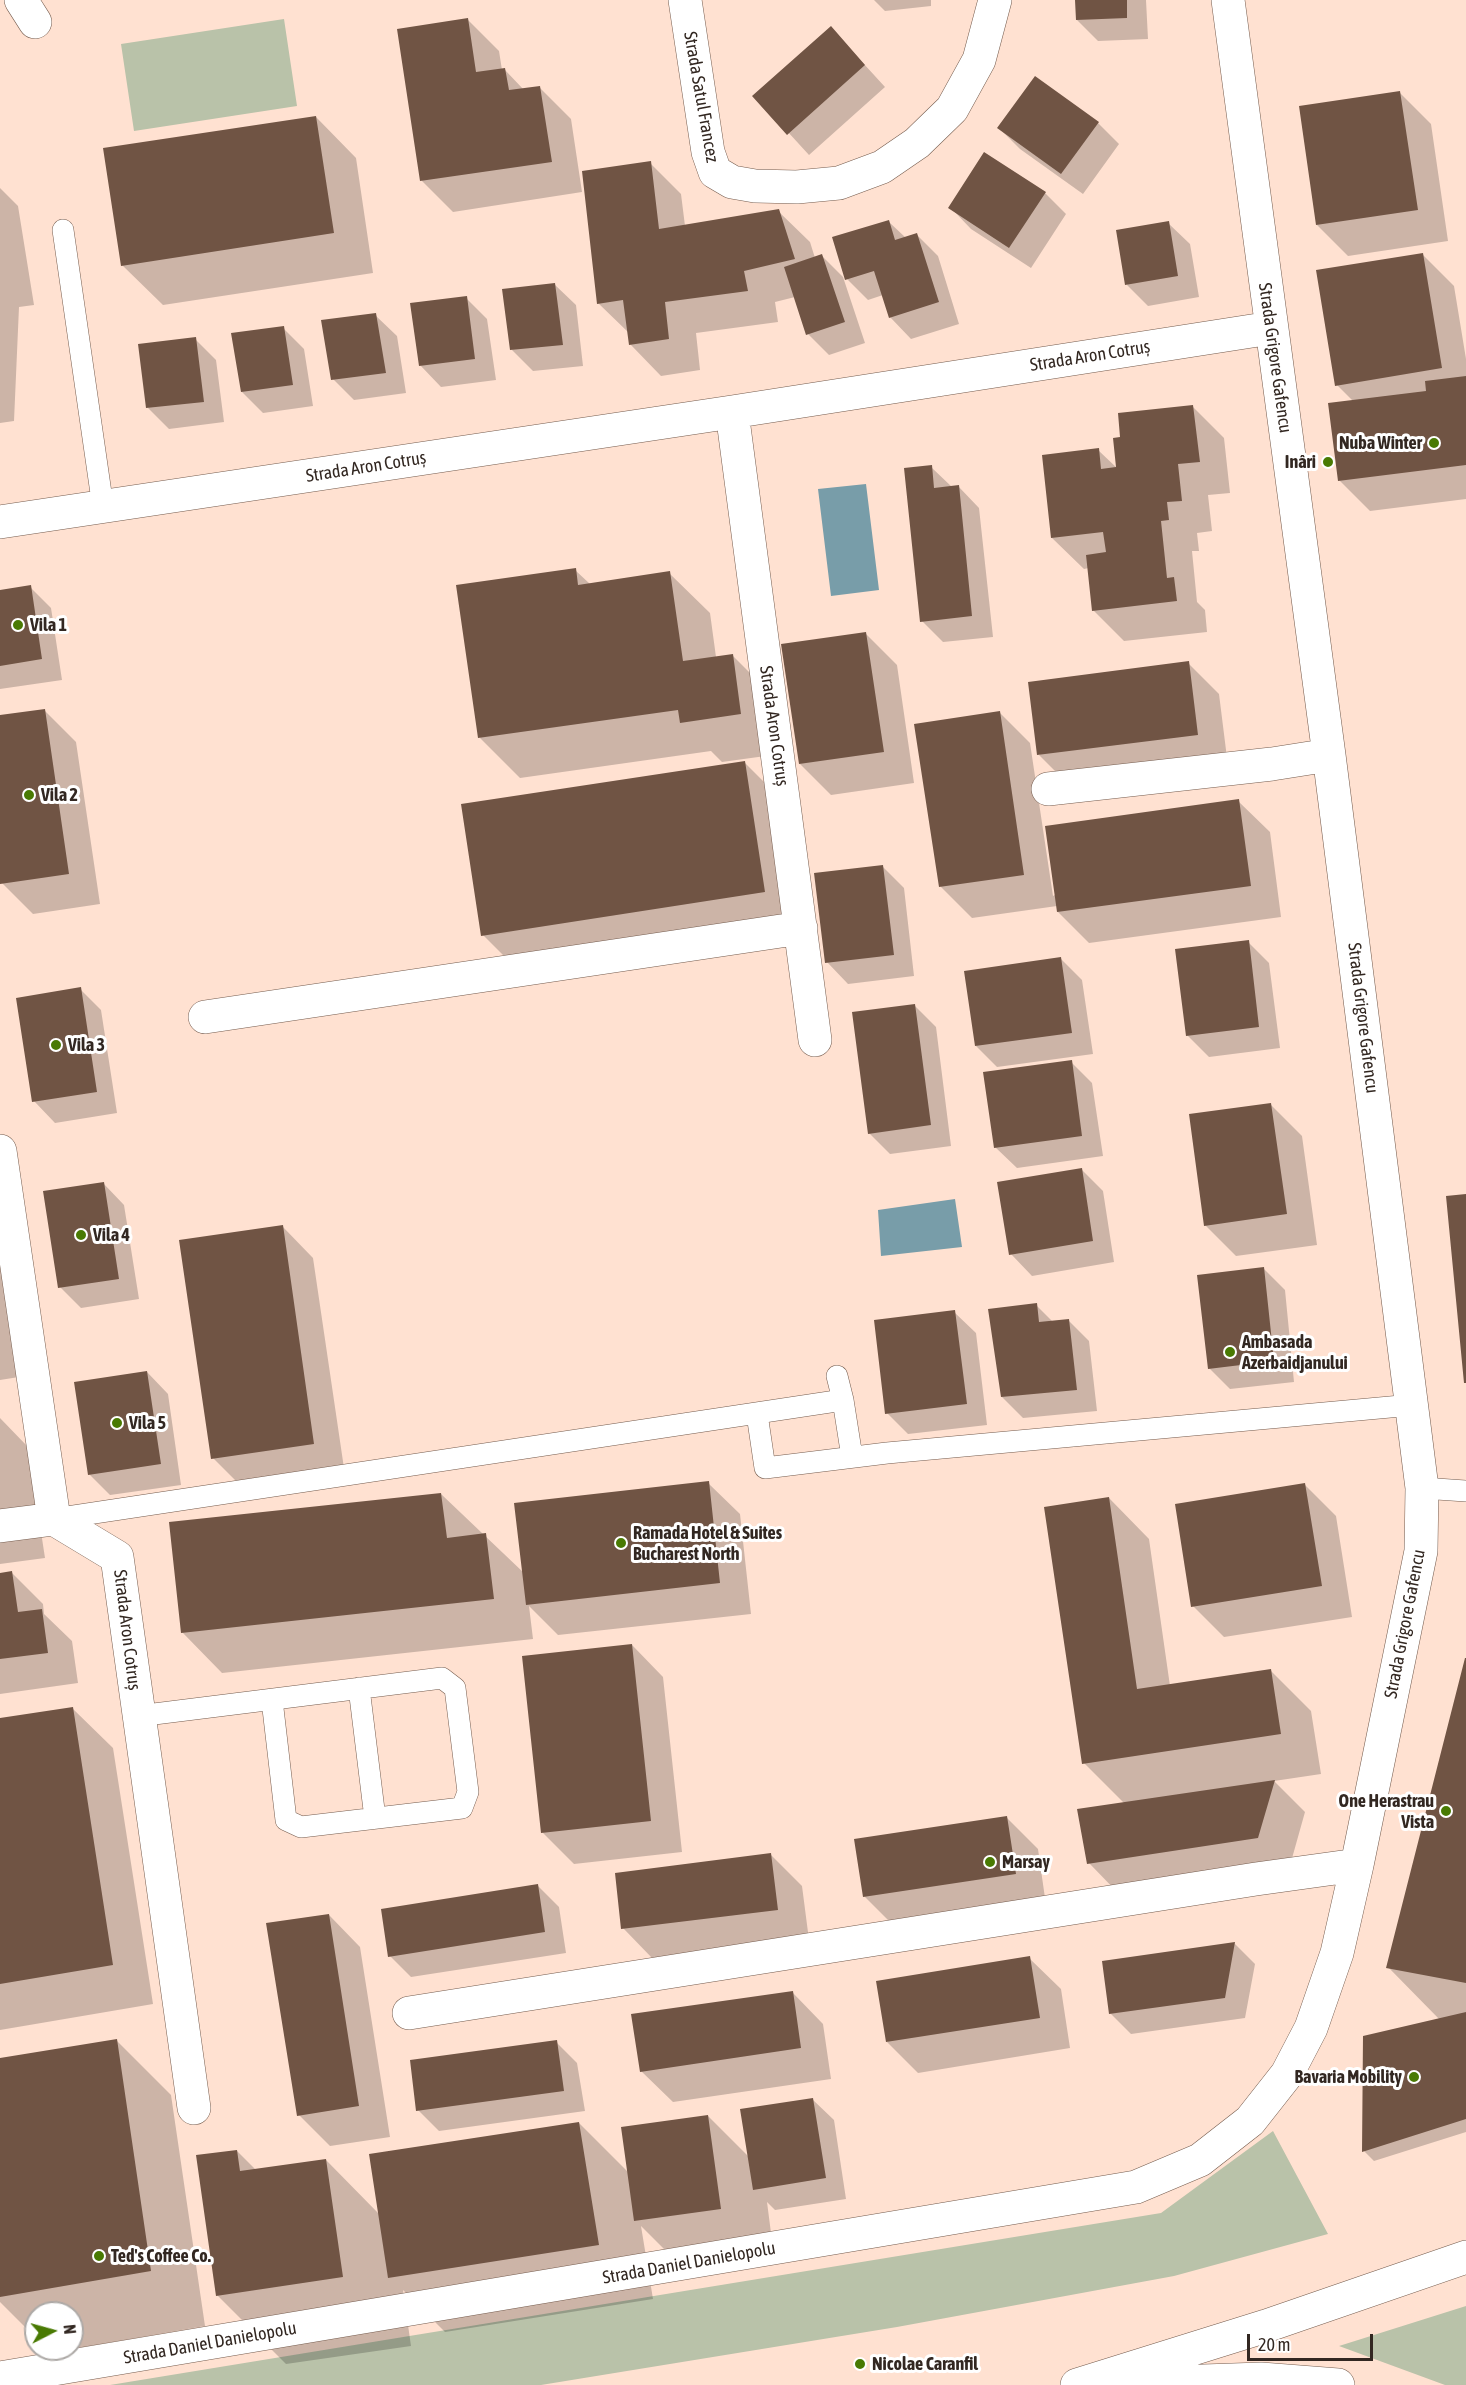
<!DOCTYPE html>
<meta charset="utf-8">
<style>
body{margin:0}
#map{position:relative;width:1466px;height:2385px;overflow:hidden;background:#ffe1d1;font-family:"Asap Condensed",sans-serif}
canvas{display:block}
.north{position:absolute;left:24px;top:2301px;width:60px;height:60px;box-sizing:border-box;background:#fff;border:2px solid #ada9a6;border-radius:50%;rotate:84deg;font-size:16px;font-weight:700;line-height:24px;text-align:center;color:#322721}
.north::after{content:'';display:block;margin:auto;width:21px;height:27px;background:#497a03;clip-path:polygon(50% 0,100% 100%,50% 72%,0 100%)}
.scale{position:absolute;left:1247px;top:2334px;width:126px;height:27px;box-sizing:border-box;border:3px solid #322721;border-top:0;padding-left:8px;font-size:18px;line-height:21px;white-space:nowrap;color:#322721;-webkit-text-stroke:4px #fff;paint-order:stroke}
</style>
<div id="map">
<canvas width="1466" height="2385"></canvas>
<div class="north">N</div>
<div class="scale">20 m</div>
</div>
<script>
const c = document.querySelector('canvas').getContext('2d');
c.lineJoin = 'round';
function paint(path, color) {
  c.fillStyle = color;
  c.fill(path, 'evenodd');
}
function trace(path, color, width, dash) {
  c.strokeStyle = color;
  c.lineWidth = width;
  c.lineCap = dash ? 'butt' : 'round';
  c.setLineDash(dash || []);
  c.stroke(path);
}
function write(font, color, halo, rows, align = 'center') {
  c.font = font + ' "Asap Condensed",sans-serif';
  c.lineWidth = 6;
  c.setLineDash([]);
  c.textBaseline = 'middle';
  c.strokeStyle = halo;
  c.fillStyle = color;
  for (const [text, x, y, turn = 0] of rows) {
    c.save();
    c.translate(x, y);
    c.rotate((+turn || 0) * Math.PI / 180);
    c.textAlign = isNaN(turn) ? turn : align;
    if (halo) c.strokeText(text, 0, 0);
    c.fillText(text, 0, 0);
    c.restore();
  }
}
paint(new Path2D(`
 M284 19 297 106 134 131 121 44Z
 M1273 2131 1328 2234 1174 2276 897 2327 541 2385H110L1161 2213Z
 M1466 2306V2385H1445L1339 2346Z`), '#b9c2a9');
paint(new Path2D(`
 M866 484 879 590 831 596 818 489Z
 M955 1199 962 1247 881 1256 878 1210Z`), '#789da9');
paint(new Path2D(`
 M874 0H931V6L885 11Z
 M1076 0H1146L1148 39 1098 41 1077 20Z
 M468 20 499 51 502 70H505L524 90 539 87 571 119 582 192 453 212 422 181Z
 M831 28 885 87 809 155 755 96Z
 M1400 93 1431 124 1448 241 1348 256 1317 225Z
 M316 117 356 158 373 273 163 305 122 265Z
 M1098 123 1119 144 1083 194 1020 149 999 128Z
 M650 163 681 194 685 226 778 211 810 242 815 258 822 256 843 277 865 343 829 355 808 334 795 297 775 302 778 322 696 333 700 370 661 376 630 344 629 333 598 303Z
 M0 188 18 206 34 305 19 307 14 421 0 423Z
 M1045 193 1066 214 1031 268 971 229 950 207Z
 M889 222 906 238 917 235 938 256 959 324 911 339 890 317 883 295 868 300 847 279Z
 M1168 223 1190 244 1199 297 1148 306 1127 285Z
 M1423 255 1454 286 1466 359V499L1370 511 1339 480 1353 401 1337 385Z
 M554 284 576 305 583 366 533 371 512 350Z
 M466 298 487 319 496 380 441 387 420 365Z
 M375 315 397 336 406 393 354 400 333 379Z
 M283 328 304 349 313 406 263 413 242 392Z
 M195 339 216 360 224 422 169 429 148 408Z
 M1193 407 1224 438 1230 493 1208 495 1212 531 1197 533 1199 551H1192L1197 602 1205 610 1207 632 1124 641 1093 610 1089 568 1084 569 1052 538 1098 450 1118 469 1122 438Z
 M931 467 952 487 958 486 979 508 993 637 943 642 922 621Z
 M575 570 590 584 669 573 710 613 716 657 732 655 772 695 780 754 722 762 711 751 520 778 480 738Z
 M30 587 51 608 62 680 0 689V591Z
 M866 634 897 665 914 783 831 795 800 764Z
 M1188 663 1219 694 1228 766 1070 786 1039 755Z
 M44 710 76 742 100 904 33 914 2 883 0 717Z
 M999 712 1030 743 1053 896 1238 801 1270 832 1281 917 1089 943 1058 912 1057 906 972 918 941 887 916 725Z
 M744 762 784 802 804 932 523 975 483 935Z
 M882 866 904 888 914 976 848 984 827 962Z
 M1248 942 1269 963 1280 1048 1209 1057 1187 1035Z
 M1061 959 1082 980 1093 1054 997 1067 976 1046Z
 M80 989 101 1010 117 1113 55 1123 34 1101Z
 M915 1006 936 1027 951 1146 890 1154 869 1133Z
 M1071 1062 1092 1083 1103 1156 1017 1168 995 1147Z
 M1271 1105 1302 1136 1317 1245 1236 1256 1205 1225Z
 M1082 1170 1103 1191 1114 1262 1032 1276 1011 1254Z
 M103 1183 124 1205 139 1299 81 1308 60 1287Z
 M282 1226 313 1258 345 1475 244 1489 213 1458Z
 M0 1255 19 1377 0 1380Z
 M1264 1269 1285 1290 1294 1382 1230 1389 1209 1368Z
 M1036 1305 1053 1322 1068 1320 1089 1341 1097 1411 1023 1418 1002 1397Z
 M954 1312 976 1333 987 1425 908 1434 887 1413Z
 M147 1372 168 1394 181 1485 110 1495 89 1474Z
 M0 1418 28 1447 45 1558 0 1564Z
 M708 1483 740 1514 751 1614 558 1635 529 1606 533 1639 222 1673 182 1632 441 1494 524 1573Z
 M1305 1485 1336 1516 1352 1617 1224 1637 1193 1606Z
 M1109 1498 1149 1539 1170 1686 1271 1671 1311 1711 1321 1774 1274 1781 1305 1812 1289 1869 1120 1895 1089 1863 1124 1803 1084 1763Z
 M12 1573 43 1604 44 1614 72 1641 78 1683 0 1694V1574Z
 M632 1645 663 1677 682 1852 574 1864 543 1833Z
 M1466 1660V2132L1374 2161 1364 2151 1440 2020 1388 1967Z
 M72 1708 113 1748 153 2004 0 2030V1719Z
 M1007 1818 1038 1849 1046 1905 895 1927 864 1896Z
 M771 1855 802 1886 809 1940 654 1960 623 1928Z
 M538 1886 559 1907 566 1953 411 1977 390 1956Z
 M329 1915 360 1947 390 2137 330 2146 299 2115Z
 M1234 1943 1255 1964 1245 2018 1131 2034 1110 2013Z
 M1029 1958 1061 1989 1070 2048 918 2073 887 2042Z
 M792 1992 823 2024 831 2079 673 2102 641 2071Z
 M116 2040 171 2095 205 2326 72 2349V2313H36V2338L0 2302V2059Z
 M556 2042 577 2063 585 2111 439 2131 418 2110Z
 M812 2099 834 2120 846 2199 775 2210 767 2202 775 2264 690 2275 641 2226 653 2299 445 2332 403 2290 411 2346 286 2364 217 2295 237 2151 256 2170 326 2160 380 2215 579 2123 629 2173 708 2116 749 2157Z
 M47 2349H72L51 2353Z`), '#0003');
paint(new Path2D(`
 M1075 0H1127V18L1076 20Z
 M468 18 476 72 505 68 509 90 540 86 552 162 420 181 397 29Z
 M831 26 865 65 787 135 752 96Z
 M1035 76 1099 122 1061 174 997 128Z
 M1400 91 1418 210 1316 225 1299 106Z
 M316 116 334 233 121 266 103 148Z
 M984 152 1046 192 1009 248 948 208Z
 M651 161 659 229 779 209 795 259 744 271 748 291 665 302 669 339 629 345 623 300 597 304 582 171Z
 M889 220 895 240 917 233 939 302 889 318 874 271 845 280 832 237Z
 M1169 221 1178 276 1125 285 1116 230Z
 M1423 253 1442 368 1335 386 1316 270Z
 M822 254 845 322 806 335 784 267Z
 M555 283 563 345 510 350 502 289Z
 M467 296 475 359 419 366 410 303Z
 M376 313 386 373 331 380 321 320Z
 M284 326 293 385 241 392 231 333Z
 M196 337 204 402 146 408 138 344Z
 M1466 376V465L1338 481 1328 403 1426 391 1425 381Z
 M1193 405 1200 462 1178 464 1182 501 1167 502 1169 520 1161 521 1167 578 1174 577 1177 601 1092 611 1086 555 1106 552 1103 532 1051 538 1042 455 1099 448 1101 469 1116 467 1113 438 1120 437 1118 413Z
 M932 465 934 488 959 485 972 616 920 622 904 468Z
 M576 568 578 585 670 571 683 661 733 654 741 714 680 723 678 710 478 738 456 585Z
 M31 585 42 659 0 666V590Z
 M866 632 884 752 799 764 781 644Z
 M1189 661 1198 735 1037 755 1028 682Z
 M45 709 69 874 0 884V715Z
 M1000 711 1024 875 939 887 914 724Z
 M745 761 765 892 481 936 461 804Z
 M1239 799 1251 886 1057 912 1045 826Z
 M883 865 894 955 825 963 814 873Z
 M1249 940 1259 1027 1186 1036 1175 949Z
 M1061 957 1072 1033 975 1046 964 971Z
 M81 987 97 1092 32 1102 16 998Z
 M915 1004 931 1125 868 1134 852 1012Z
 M1072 1060 1082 1136 994 1148 983 1072Z
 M1271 1103 1287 1214 1204 1226 1189 1114Z
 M1082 1168 1093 1241 1009 1255 997 1182Z
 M104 1182 119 1279 58 1288 43 1191Z
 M1466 1194V1383H1464L1446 1196Z
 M283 1225 314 1444 211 1459 179 1240Z
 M1264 1267 1274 1361 1208 1369 1197 1275Z
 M1037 1303 1039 1322 1069 1319 1077 1390 1001 1397 988 1309Z
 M955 1310 967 1404 885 1414 874 1320Z
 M147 1371 161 1464 88 1475 74 1382Z
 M709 1481 720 1583 526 1605 514 1503Z
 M1305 1483 1322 1586 1191 1607 1175 1504Z
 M441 1493 447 1538 486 1533 494 1599 181 1633 169 1522Z
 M1109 1497 1137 1689 1271 1669 1281 1734 1082 1764 1044 1507Z
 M12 1571 18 1612 42 1609 48 1653 0 1659V1573Z
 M632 1644 651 1821 541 1833 522 1656Z
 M1465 1658H1466V1983L1386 1968Z
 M73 1707 113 1965 0 1984V1718Z
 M1275 1780 1258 1838 1087 1864 1077 1809Z
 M1007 1816 1016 1874 863 1897 854 1839Z
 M771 1853 778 1910 621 1929 615 1873Z
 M538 1884 545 1932 388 1957 381 1909Z
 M329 1914 359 2106 297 2116 266 1923Z
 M1235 1942 1225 1998 1109 2014 1102 1961Z
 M1030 1956 1040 2018 886 2042 876 1981Z
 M793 1991 801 2048 640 2072 631 2014Z
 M1466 2012V2119L1362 2152 1363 2036Z
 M117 2039 151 2271 0 2297V2058Z
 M557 2040 564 2091 416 2111 410 2060Z
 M813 2098 826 2178 753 2190 740 2109Z
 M708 2115 721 2209 634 2221 621 2127Z
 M579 2122 599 2245 388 2278 369 2154Z
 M237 2150 240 2171 326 2159 343 2277 216 2296 196 2155Z`), '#705444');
const service = new Path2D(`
 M63 230 103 507
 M837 1376 843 1400
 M757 1414 765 1468 887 1453 1412 1405
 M1422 1488 1466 1491
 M54 1519 843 1400 852 1457
 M359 1688 375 1818
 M138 1716 442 1678 455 1688 468 1792 462 1808 301 1827 286 1820 272 1700`);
const minor = new Path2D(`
 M21 0 35 22
 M685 0 708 152 715 172 732 182 755 186 797 187 839 183 882 167 917 143 952 109 979 60 995 0
 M732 412 815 1040
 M0 522 732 412 1271 328
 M1048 789 1272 764 1329 755
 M205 1017 801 928
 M0 1151 54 1519 117 1557 194 2108
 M0 1526 54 1519
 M409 2013 1256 1879 1357 1865
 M0 2378 1136 2187 1200 2160 1250 2121 1287 2074 1311 2028 1337 1953 1357 1865 1421 1551 1422 1488 1329 755 1228 0`);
const secondary = new Path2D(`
 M1117 2384 1261 2379 1338 2385
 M1077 2385 1266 2326 1466 2257`);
trace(service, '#755c4e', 22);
trace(minor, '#755c4e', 34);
trace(secondary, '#755c4e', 34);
trace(service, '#fff', 21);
trace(minor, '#fff', 33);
trace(secondary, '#fff', 33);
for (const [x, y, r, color] of [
 [1434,443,6,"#497a03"],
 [1328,462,6,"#497a03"],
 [18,625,6,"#497a03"],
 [29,795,6,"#497a03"],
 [56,1045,6,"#497a03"],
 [81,1235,6,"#497a03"],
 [1230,1352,6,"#497a03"],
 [117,1423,6,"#497a03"],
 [621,1543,6,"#497a03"],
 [1446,1811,6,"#497a03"],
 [990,1862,6,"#497a03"],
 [1414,2077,6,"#497a03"],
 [99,2256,6,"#497a03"],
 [860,2364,6,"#497a03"]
]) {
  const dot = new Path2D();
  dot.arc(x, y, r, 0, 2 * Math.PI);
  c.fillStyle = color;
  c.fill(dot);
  trace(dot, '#fff', 2);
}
write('18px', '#322721', '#fff', [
 ["Strada Satul Francez",701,97,80],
 ["Strada Aron Cotruș",1090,356,-9],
 ["Strada Grigore Gafencu",1275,358,82],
 ["Strada Aron Cotruș",366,467,-9],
 ["Strada Aron Cotruș",774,726,82],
 ["Strada Grigore Gafencu",1363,1018,83],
 ["Strada Grigore Gafencu",1405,1624,-79],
 ["Strada Aron Cotruș",127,1630,83],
 ["Strada Daniel Danielopolu",689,2263,-10],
 ["Strada Daniel Danielopolu",210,2343,-10]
]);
write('bold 18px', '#322721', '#fff', [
 ["Nuba Winter",1422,443,"right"],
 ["Inâri",1316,462,"right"],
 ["Vila 1",30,625],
 ["Vila 2",41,795],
 ["Vila 3",68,1045],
 ["Vila 4",93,1235],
 ["Ambasada",1242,1342],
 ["Azerbaidjanului",1242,1363],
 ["Vila 5",129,1423],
 ["Ramada Hotel & Suites",633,1533],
 ["Bucharest North",633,1554],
 ["One Herastrau",1434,1801,"right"],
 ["Vista",1434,1822,"right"],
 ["Marsay",1002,1862],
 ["Bavaria Mobility",1402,2077,"right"],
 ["Ted's Coffee Co.",111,2256],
 ["Nicolae Caranfil",872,2364]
], 'left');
</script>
